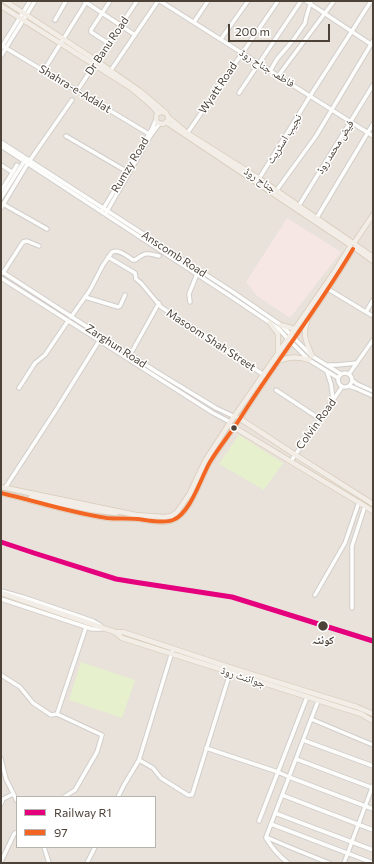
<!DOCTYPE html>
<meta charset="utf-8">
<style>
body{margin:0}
#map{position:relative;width:374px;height:864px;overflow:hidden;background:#f4f1ee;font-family:Commissioner,sans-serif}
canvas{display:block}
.frame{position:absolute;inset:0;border:2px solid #4c4237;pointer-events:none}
.legend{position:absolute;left:16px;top:796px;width:140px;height:52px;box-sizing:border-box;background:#fff;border:1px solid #b7b3af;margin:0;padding:5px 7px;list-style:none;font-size:12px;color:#4c4237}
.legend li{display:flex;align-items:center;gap:8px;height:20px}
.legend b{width:20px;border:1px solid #b7b3af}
.scale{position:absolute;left:228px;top:24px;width:102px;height:18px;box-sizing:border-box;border:2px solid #4c4237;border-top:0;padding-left:5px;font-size:12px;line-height:14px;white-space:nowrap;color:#4c4237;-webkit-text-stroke:3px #fff;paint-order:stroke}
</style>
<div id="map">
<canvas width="374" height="864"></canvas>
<div class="frame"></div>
<ul class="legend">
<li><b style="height:5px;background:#e5007d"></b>Railway R1</li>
<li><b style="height:5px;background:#f26522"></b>97</li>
</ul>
<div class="scale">200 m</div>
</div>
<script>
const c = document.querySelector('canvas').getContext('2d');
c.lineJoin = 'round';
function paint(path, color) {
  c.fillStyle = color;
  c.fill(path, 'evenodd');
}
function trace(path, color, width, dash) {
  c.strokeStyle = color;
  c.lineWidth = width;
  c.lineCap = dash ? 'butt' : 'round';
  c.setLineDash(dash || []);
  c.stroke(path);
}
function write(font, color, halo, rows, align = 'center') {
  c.font = font + ' Commissioner,"Noto Naskh Arabic",sans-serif';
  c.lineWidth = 3;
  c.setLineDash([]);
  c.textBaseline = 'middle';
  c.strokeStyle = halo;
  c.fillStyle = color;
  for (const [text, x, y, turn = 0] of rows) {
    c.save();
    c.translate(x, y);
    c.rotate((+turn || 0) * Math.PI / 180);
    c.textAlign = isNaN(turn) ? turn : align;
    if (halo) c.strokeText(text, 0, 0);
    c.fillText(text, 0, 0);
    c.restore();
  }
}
paint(new Path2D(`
 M1 1H373V863H1ZM17 797H155V847H17Z`), '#e8e2db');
paint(new Path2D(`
 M287 218 341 252 290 318 257 296 246 282Z`), '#f6e7e5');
paint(new Path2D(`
 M239 435 283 463 264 490 219 464Z
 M81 662 135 680 122 718 69 700Z`), '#e6f0cc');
const minor = new Path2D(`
 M84 1 135 35
 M160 1 373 136
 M306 1 372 45
 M55 20 66 1
 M194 22 208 1
 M221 39 248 1
 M108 43 91 32V30L110 1
 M1 45 149 134
 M1 48 30 1
 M1 56 35 1
 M44 70 87 1
 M111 70 158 1
 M270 71 277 59 294 39 305 23 306 18 311 1
 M278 76 334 1
 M77 91 137 1
 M239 93 301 1
 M186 135 278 1
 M66 136 126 171
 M1 142 233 292 281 325 312 356 341 374
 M1 146 230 296 279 329 288 339 309 360 338 378
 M1 165 12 172
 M257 182 310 96 352 31 371 1
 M1 191 17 165
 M276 191 316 136 373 41
 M1 198 25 160
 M3 204 47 229
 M298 207 373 85
 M1 208 28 163 72 100
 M103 209 152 129 156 119
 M106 213 151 135 160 123
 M316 219 373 124
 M108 257 135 273 136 279 141 283 161 307 264 375
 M1 271 157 372 216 408 235 417
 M3 273 23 242 27 241 39 246
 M1 278 213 413 230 422
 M328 289 371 315
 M85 297 118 307 120 306 125 295
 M190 302 189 294 197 274
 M366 312 373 300
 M71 317 90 290 103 265 112 252C119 249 127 256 133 260H135C146 252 146 253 159 256
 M130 355 159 303
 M328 365H337L357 363
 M327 372 331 384 333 400
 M338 380a7 7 0 1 1 14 0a7 7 0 1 1-14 0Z
 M349 374 373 340
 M352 380 357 384 373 391
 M349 386 355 388 373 396
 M19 388 35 363 45 355 68 321
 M276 390 320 419
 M291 461 342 387
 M5 488 56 410 99 341
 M1 591 23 597 93 621 100 625
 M315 595 345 543 359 502
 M1 599 92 629H102
 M352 608V546L365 506
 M1 675 20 687 33 703 51 715 57 714 102 735 97 752 75 790 64 797
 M57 714 86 627
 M311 719 373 745
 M303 740 373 766
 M206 748 278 772 289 777 373 809
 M1 759 6 779 17 801
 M296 759 373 788
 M139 760 153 768 161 778 188 795H192L230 673
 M282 795 373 830
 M118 797 124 785 139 760 172 652
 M1 804 3 799 13 794
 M275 813 373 850
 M259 821 307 697
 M271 824 373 863
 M266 837 318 701
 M266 837 287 846 329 863
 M266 838C272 848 279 856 288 863
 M44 847 49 863
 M1 862 14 834 17 832
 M87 863 95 847
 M344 863 373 785`);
const major = new Path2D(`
 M5 1 97 61 140 91 166 113
 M1 6 131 88 151 105 158 113
 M156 118a6 6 0 1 1 12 0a6 6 0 1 1-12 0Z
 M168 117 187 133 260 179 353 243
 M166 122 350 245
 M354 243 373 215
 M356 245 373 257
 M355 248 373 261
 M307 322C302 336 307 343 312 356
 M270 323 278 334V353
 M281 325 295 329
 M278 361C290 357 297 356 309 360
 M239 418 294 454 373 504
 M232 426 373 511
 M1 487 136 515 164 517 171 516 176 513 182 505 190 493 205 461 229 424 335 271 350 247
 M1 493C36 501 71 513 107 518 117 519 127 518 137 519 147 520 164 524 173 520 191 513 201 477 210 462 219 447 231 433 241 417 277 360 319 307 353 249
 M31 497 91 510 116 513
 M1 593 115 632 122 638 361 714 373 721
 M115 632H123L232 668 357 707 373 714`);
trace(minor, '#d1cdca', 5.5);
trace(major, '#d8cbb9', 6);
trace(minor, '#fdfdfc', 3.5);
trace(major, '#f2ede6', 4.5);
trace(new Path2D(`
 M1 493C36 501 71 513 107 518 117 519 127 518 137 519 147 520 164 524 173 520 191 513 201 477 210 462 219 447 231 433 241 417 277 360 319 307 353 249`), '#f26522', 4);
trace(new Path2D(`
 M1 542 34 553 116 579 134 582 232 597 373 641`), '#e5007d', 5);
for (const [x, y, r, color] of [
 [234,428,3.5,"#4c4237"],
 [323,626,5.5,"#4c4237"]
]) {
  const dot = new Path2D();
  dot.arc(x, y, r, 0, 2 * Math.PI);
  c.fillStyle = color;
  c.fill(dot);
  trace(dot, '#fff', 1.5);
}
write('11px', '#4c4237', '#fff', [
 ["Dr Banu Road",107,46,-56],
 ["فاطمہ جناح روڈ",267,68,32],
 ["Wyatt Road",218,88,-56],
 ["Shahra-e-Adalat",75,89,31],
 ["نجیب اسٹریٹ",284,139,-58],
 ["فیض محمد روڈ",335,147,-58],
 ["Rumzy Road",130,165,-59],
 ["جناح روڈ",260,180,34],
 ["Anscomb Road",174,254,33],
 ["Masoom Shah Street",211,340,33],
 ["Zarghun Road",116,346,33],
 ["Colvin Road",316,424,-54],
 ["جوائنٹ روڈ",243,677,18]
]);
write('bold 11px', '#4c4237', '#fff', [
 ["کوئٹہ",323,640]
]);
</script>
